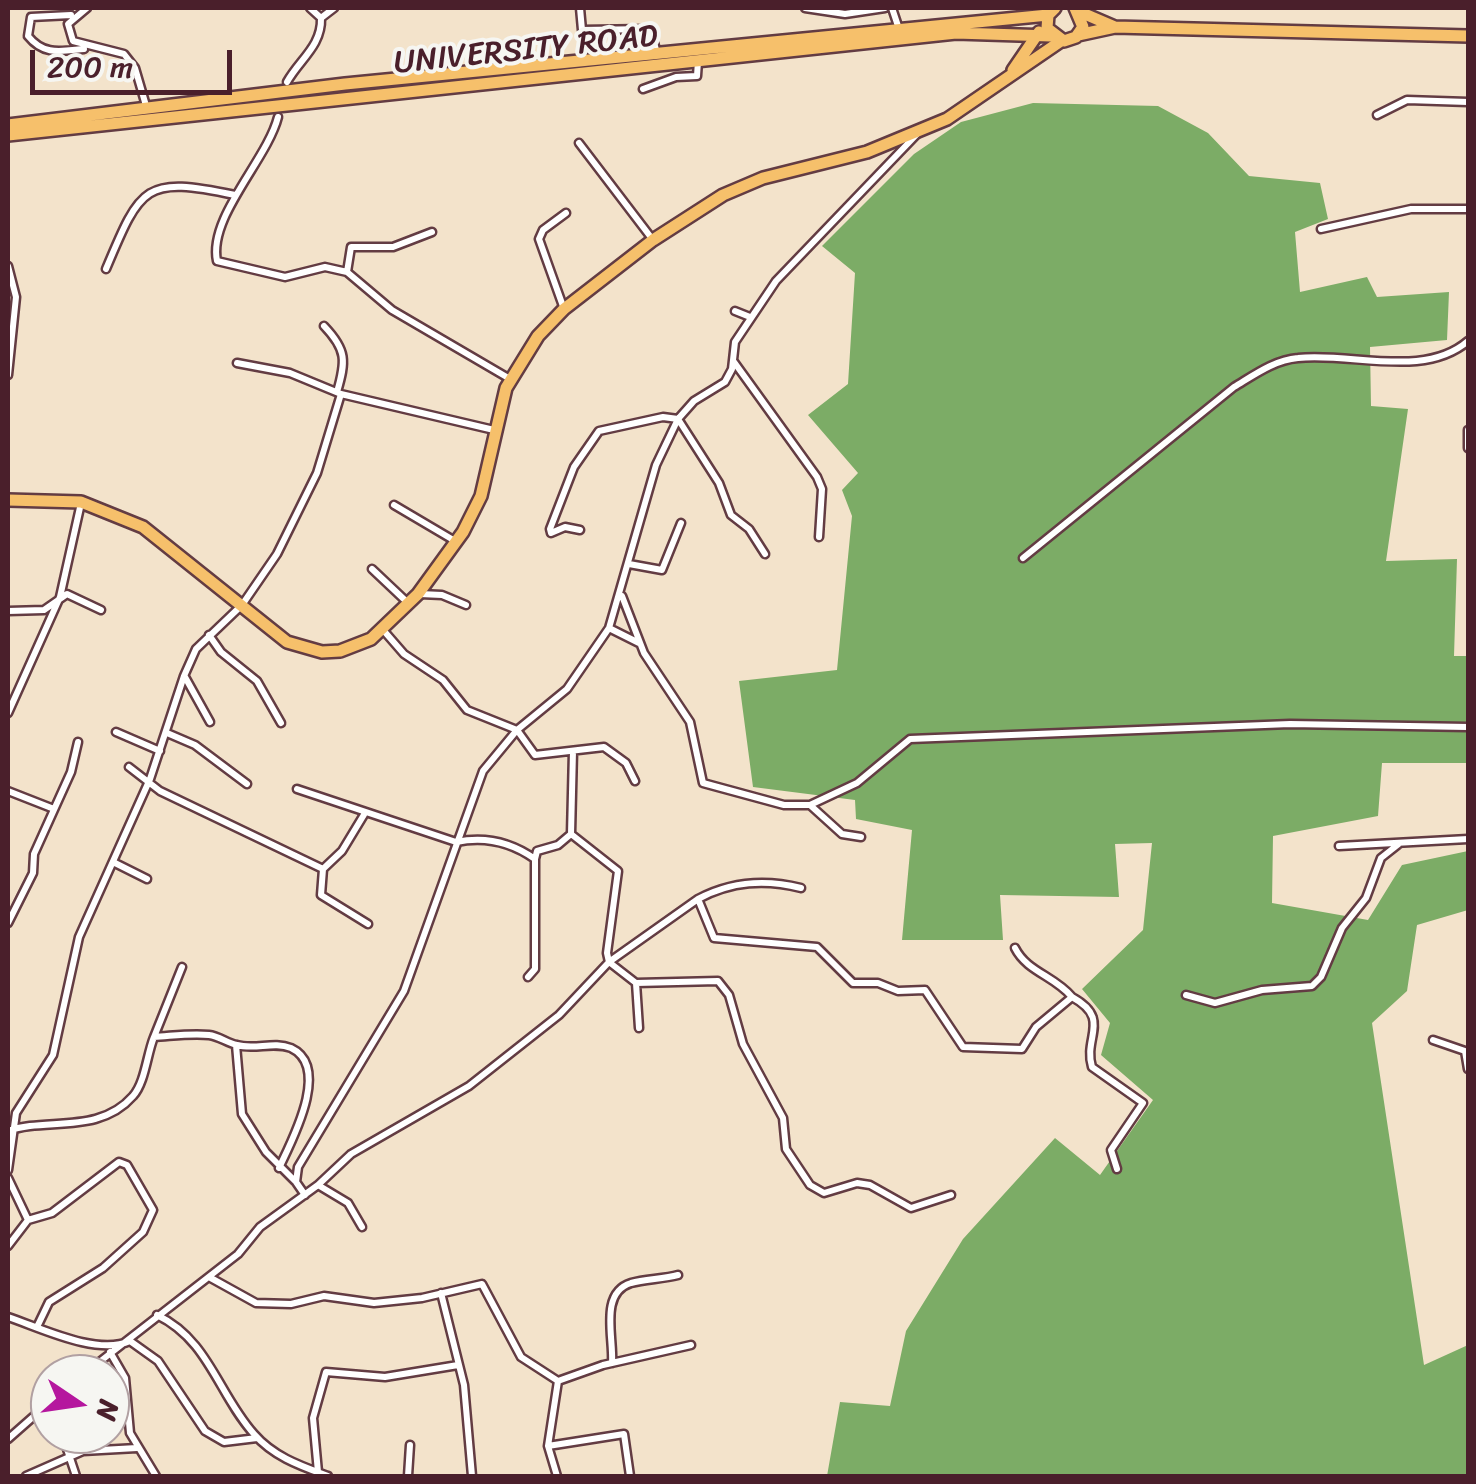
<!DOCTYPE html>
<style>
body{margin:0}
#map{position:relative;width:1476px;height:1484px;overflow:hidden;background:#f3e3cb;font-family:Sriracha,sans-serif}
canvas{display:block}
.frame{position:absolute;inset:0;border:10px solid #4a1f2b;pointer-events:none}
.north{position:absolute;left:30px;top:1354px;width:100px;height:100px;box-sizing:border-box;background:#f6f6f2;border:2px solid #b1a0a2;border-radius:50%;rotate:103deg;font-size:28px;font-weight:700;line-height:40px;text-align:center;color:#4a1f2b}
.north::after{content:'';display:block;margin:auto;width:35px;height:45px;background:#b5179e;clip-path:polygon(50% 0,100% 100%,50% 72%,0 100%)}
.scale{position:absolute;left:30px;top:50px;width:202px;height:45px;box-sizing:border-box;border:5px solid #4a1f2b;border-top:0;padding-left:12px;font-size:30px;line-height:35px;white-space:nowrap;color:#4a1f2b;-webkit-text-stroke:8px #f6f6f2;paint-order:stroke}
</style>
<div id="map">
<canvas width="1476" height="1484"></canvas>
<div class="frame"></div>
<div class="north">N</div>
<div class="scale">200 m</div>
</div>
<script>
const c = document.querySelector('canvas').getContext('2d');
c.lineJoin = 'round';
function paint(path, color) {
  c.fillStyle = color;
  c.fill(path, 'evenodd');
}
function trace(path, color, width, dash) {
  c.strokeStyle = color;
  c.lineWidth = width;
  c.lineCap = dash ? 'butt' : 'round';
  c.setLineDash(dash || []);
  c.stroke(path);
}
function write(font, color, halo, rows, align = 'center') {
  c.font = font + ' Sriracha,sans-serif';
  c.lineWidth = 8;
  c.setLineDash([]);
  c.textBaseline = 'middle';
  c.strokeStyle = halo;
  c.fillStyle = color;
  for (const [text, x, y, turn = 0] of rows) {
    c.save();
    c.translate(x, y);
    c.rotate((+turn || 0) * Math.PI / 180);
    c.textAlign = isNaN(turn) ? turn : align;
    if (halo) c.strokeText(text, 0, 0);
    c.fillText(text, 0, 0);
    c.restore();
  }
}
paint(new Path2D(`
 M1033 103 1158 106 1208 133 1249 176 1320 183 1328 219 1295 232 1300 292 1367 277 1377 297 1449 292 1447 340 1370 347 1371 406 1408 409 1386 561 1457 559 1454 656H1468V763H1382L1378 816 1273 836 1272 903 1368 920 1402 865 1468 851V910L1417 925 1407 991 1372 1023 1424 1365 1468 1345V1476H827L840 1402 890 1406 906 1331 963 1239 1055 1138 1100 1175 1153 1100 1101 1055 1110 1023 1082 989 1143 930 1152 843 1115 844 1119 897 1000 895 1003 940H902L912 830 856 819 855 800 753 787 739 681 837 670 852 516 842 490 858 473 808 415 848 384 855 273 822 246 914 154 961 122Z`), '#7cac66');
const minor = new Path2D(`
 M87 8 68 24 73 41 124 54 135 68 147 109
 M310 8 321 18 334 8
 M580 8 582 30 650 29 657 53
 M805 8 845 14 885 8
 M892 8 899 29
 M71 15 31 17 28 36C44 56 61 51 84 49
 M287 82C299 60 322 46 321 18
 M643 89 676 77 697 76 698 61
 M1377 115 1407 100 1468 102
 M278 117C267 160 208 217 217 261L285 277 325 267 347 272 392 310 510 379
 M579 143 653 240
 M1321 229 1411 209H1468
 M8 266 16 297 8 375
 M106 269C141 185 145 176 235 195
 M347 272 351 247H393L432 232
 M564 309 539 239 543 230 566 213
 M735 311 750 317
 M324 326C347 350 346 361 337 392
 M734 362 817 477 822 489 819 537
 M237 363 290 373 341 394 494 430
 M1468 430V448
 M394 505 455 541
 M580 530 565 527 551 533 550 529 574 467 599 431 663 417 678 419 719 483 731 515 749 529 765 554
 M1023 558 1234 387C1254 375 1274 360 1298 358 1352 352 1424 379 1468 341
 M629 564 662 570 681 523
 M372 569 408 603
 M420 594 442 595 466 605
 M622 596 644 653 690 722 703 783 784 805H810L842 834 861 837
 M8 611 44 610 67 594 101 610
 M609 628 639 643
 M384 631 404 654 443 680 467 710 517 730 535 755 604 747 626 763 635 781
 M209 635 221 652 257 681 281 723
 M185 677 210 722
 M8 713 60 597 81 503
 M116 732 160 751
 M167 733 195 745 247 784
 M573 751 571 834 618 871 607 953 609 962 636 983 639 1028
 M129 767 160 791 323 869 342 851 365 813
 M297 789 456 842C484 836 511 842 535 859V969L528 977
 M8 791 54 809
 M810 805 857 783 910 739 1290 724 1468 727
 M1339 846 1468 839
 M535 859 537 851 558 845 571 834
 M113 862 147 879
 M323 869 321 895 368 924
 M698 899C732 881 765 879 801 888
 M8 923 33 873 34 854 71 772 78 742
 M636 983 718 981 729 995 743 1044 783 1118 786 1149 810 1185 824 1193 857 1183 870 1185 911 1208 951 1195
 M1186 995 1215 1003 1262 990 1312 986 1321 977 1342 928 1366 898 1381 858 1400 843
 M1072 997C1112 1019 1083 1037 1092 1067L1143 1103 1111 1150 1117 1169
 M154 1037 182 967
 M1433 1040 1465 1051 1468 1069
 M236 1045 242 1114 266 1152 295 1181
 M8 1131C46 1117 99 1135 133 1096 145 1083 147 1054 154 1037 172 1036 191 1033 209 1035 219 1036 227 1043 237 1045 255 1050 274 1041 291 1048 332 1067 291 1142 279 1168
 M8 1170 16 1113 53 1055 79 937 150 779 184 676 196 649 242 605 277 554 317 473 341 394
 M8 1178 28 1220 8 1246
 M318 1185 348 1203 362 1227
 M305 1195 296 1182 298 1167 404 991 483 771 517 730 567 689 609 628 656 465 678 419 694 401 725 382 732 369 735 342 776 281 918 133
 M28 1220 52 1213 119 1162 127 1165 153 1210 143 1232 103 1268 49 1302 37 1327
 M209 1277 256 1303 291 1304 324 1296 374 1303 422 1298 482 1284 521 1357 558 1381
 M441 1293 464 1385 472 1476
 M157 1315C209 1340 218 1394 254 1434 274 1457 301 1466 328 1476
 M8 1317C41 1328 97 1356 130 1341L158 1361 205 1431 224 1442 257 1438
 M110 1352 125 1378 130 1433 156 1476
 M612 1363C614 1338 599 1293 631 1283 645 1279 663 1279 678 1275
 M84 1374 238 1254 260 1227 318 1185 351 1154 469 1086 559 1015 609 962 698 899 714 938 817 947 853 983H878L898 991 925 990 963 1047 1022 1049 1036 1027 1072 997C1055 976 1027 972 1015 948
 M62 1434 76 1476
 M8 1439 50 1402
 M548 1446 624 1434 630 1476
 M318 1472 313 1418 326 1372 385 1377 458 1365
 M26 1476 83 1451 137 1448
 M408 1476 410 1445
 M557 1476 548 1446 558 1381 603 1365 691 1345`);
const primary = new Path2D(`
 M1013 70 1039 32
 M8 500 81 502 143 527 287 642 322 652 340 651 371 639 418 594 463 532 481 496 506 388 538 336 564 309 653 240 723 195 763 178 867 152 947 119 1061 41`);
const trunk = new Path2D(`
 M1055 8 1048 15 1047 28 1064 41 1076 37 1083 27 1075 8
 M1080 12 1115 27
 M1078 35 1115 27 1468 36
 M8 125 345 84 1048 15
 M8 135 956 33 1051 36`);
trace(minor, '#633c43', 11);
trace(primary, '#633c43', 16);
trace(trunk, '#633c43', 16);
trace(minor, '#fff', 6);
trace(primary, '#f6c06b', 11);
trace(trunk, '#f6c06b', 11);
write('32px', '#4a1f2b', '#f6f6f2', [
 ["UNIVERSITY ROAD",526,51,-6]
]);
</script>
